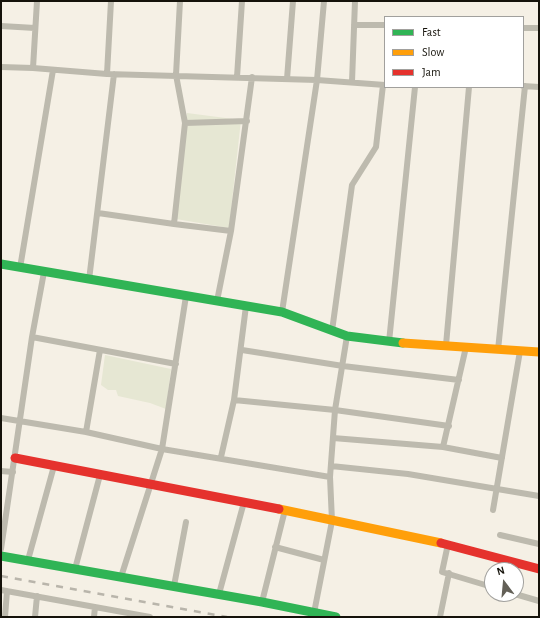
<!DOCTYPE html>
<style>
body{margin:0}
#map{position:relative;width:540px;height:618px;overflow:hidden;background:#f5f0e5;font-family:"Alegreya Sans",sans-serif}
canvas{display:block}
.frame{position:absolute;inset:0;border:2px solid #15120a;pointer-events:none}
.legend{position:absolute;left:384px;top:16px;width:140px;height:72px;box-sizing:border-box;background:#fff;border:1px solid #a1a09d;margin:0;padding:5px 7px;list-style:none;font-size:12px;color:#15120a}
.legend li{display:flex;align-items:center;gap:8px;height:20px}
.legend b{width:20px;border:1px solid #a1a09d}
.north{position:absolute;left:484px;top:562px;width:40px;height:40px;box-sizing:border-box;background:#fff;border:1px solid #a1a09d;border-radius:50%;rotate:344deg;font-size:11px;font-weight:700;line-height:16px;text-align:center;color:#15120a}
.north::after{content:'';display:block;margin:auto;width:14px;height:18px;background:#636057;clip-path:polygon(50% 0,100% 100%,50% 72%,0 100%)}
</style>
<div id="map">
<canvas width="540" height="618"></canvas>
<div class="frame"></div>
<ul class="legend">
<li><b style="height:5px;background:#30b455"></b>Fast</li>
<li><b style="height:5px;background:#ff9f0a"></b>Slow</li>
<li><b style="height:5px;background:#e5322d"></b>Jam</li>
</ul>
<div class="north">N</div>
</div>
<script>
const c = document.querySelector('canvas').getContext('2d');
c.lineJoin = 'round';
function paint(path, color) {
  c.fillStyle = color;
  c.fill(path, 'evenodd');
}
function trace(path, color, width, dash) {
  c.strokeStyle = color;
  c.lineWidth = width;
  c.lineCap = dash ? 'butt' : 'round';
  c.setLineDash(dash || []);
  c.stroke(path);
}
paint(new Path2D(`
 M187 113 241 120 229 228 176 219Z
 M105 355 171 369 166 409 150 403 118 396 116 390H108L101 385Z`), '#e6e7d3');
trace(new Path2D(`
 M354 25H385
 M1 26 35 28
 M523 28H539
 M1 67 33 68 37 1
 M33 68 107 74 111 1
 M107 74 317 80 385 85
 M237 77 242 1
 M287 79 293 1
 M352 82 355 1
 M523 86 539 87
 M185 123 247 121
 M98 213 174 224 231 231
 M174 224 185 123 176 75 180 1
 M20 268 53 70
 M89 280 114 74
 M217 301 231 231 252 77
 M246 306 234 400 335 410 449 426
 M282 312 317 80 324 1
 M332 331 352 185 376 147 383 85
 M32 337 176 364
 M389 342 415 87
 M446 345 469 87
 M242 350 343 366 459 380
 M498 350 525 86
 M1 418 86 432 162 449 330 477
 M86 432 100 350
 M333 438 443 447 502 458
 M443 447 466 347
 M221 457 234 400
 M331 466 408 474 539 496
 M1 471 13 472
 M493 510 520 351
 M500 535 539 544
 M448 544 442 572 492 587
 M275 547 324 560
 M1 549 32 337 44 272
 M28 560 54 466
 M75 569 100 475
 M121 577 162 449 186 296
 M174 586 186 522
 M1 590 150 617
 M219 594 244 502
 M515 594 539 601
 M262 602 285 510
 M314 613 332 521 330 477 335 410 347 336
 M5 617 7 591
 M35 617 37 596
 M94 617 95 607
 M440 617 449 573`), '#bdbaae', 6);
trace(new Path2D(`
 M1 264 282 312 347 336 403 343
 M1 556 262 602 336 617`), '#30b455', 9);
trace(new Path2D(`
 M403 343 539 352
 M279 509 441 543`), '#ff9f0a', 9);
trace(new Path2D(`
 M15 458 279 509
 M441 543 539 569`), '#e5322d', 9);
trace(new Path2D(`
 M1 576 227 617`), '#b9b5ab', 2.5, [7, 7]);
</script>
